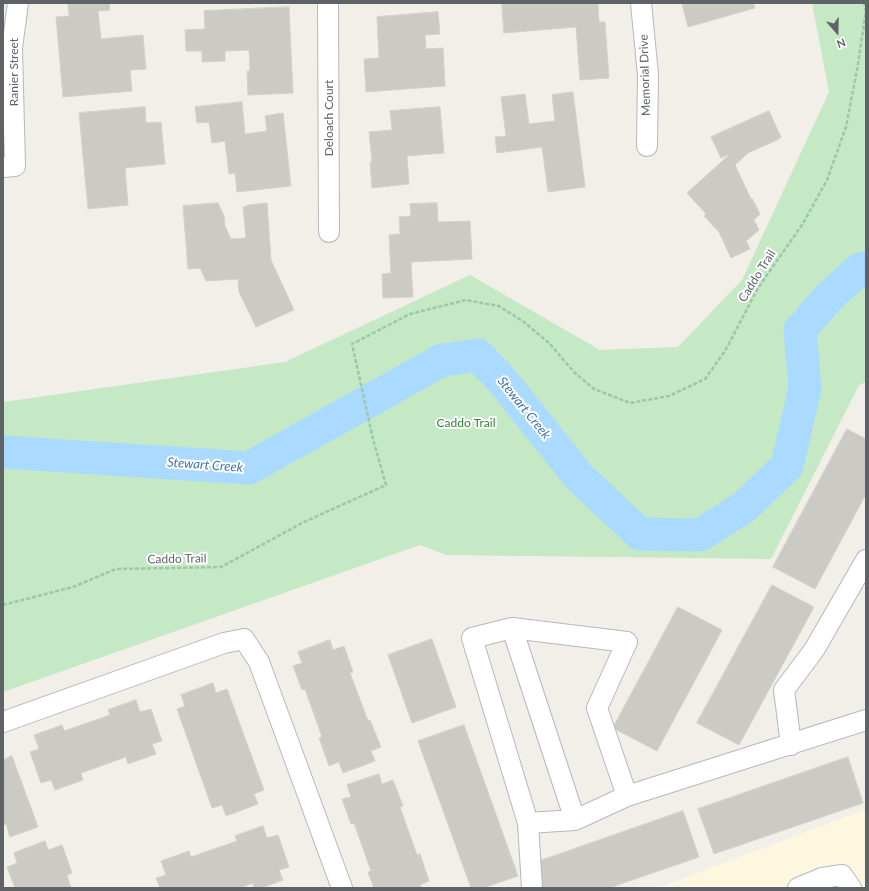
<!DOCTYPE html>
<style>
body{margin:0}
#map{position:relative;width:869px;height:891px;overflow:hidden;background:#f1efe8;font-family:Lato,sans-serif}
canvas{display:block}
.frame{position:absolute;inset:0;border:4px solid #5f6368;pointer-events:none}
.north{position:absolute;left:817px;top:12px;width:40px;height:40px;-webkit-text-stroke:3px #fff;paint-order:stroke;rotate:160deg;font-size:11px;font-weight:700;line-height:16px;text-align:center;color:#5f6368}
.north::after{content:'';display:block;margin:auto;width:14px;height:18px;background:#5f6368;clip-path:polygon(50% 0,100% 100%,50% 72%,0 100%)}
</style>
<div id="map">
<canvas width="869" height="891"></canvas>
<div class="frame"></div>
<div class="north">N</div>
</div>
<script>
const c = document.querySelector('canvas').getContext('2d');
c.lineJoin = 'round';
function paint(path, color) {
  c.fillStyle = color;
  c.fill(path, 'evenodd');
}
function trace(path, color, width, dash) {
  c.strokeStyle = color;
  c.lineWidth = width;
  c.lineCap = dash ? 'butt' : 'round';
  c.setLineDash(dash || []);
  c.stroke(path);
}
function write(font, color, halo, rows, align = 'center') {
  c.font = font + ' Lato,sans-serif';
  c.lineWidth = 4;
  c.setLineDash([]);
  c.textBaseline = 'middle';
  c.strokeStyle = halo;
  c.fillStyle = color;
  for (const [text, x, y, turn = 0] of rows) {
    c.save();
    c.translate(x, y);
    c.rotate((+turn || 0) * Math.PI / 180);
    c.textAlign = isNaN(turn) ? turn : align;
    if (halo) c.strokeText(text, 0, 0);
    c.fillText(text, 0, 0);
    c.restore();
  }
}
paint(new Path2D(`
 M864 810 866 811V888H658Z`), '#fef7e0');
paint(new Path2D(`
 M812 3H866V382L859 385 771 559 446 555 420 545 3 692V402L285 362 470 275 600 350 678 347 742 280 829 92Z`), '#c5e8c5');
trace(new Path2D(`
 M3 452 249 468 442 360 478 355 501 379 579 477 640 534 700 535 744 507 787 466 805 388 800 330 828 298 860 269 866 268`), '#aadaff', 33);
const building = new Path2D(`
 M68 3H109L110 10 98 11 101 39 143 35 146 69 130 70 132 91 63 97 56 17 69 16Z
 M502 3H598L599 22H605L609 78 580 80 576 27 504 33Z
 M684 3H753L755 8 688 27 682 4Z
 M289 7 293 93 248 95 247 71H250L249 50 225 51V61L202 62V51H186L185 30 205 29 204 11Z
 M438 12 440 34 425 35 426 49 443 48 445 86 366 92 364 59 379 58 377 17Z
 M573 92 585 187 548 192 542 147 497 153 495 137 506 136 501 97 525 94 529 124 555 121 552 95Z
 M242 102 245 134 267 131 265 116 283 113 291 186 237 192 235 173 229 174 225 141 212 143 209 122 197 123 195 107Z
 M145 107 146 123 161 122 165 164 125 168 128 205 88 209 79 113Z
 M440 107 444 153 407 156 409 184 372 188 370 162H372L369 132 392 130 390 111Z
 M769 111 781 137 777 140 748 153 735 165 751 199 752 198 760 214 754 220 759 230 746 241 750 249 731 258 719 232 704 216 706 214 687 193 730 154 721 158 711 137Z
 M218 203 224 216 225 226 231 239 246 238 243 207 249 205 267 203 271 260 294 310 256 327 239 292 238 279 206 281 200 268 188 269 183 206Z
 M437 203 438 222 470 221 472 259 411 262 413 297 383 298 382 274 391 273 389 235 400 234 399 217 411 216 410 204Z
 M847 429 866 439V494L815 589 773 567Z
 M772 585 814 607 739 745 697 723Z
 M678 607 722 630 657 751 613 728Z
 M432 639 456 707 412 723 388 655Z
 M330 640 333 650 344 646 353 672 350 673 368 721 370 720 381 747 371 751 375 761 343 773 339 762 329 766 319 738 322 737 305 689 302 690 293 666 302 663 298 652Z
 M213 683 216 693 227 689 264 790 254 794 258 804 226 816 222 805 212 808 177 709 185 706 181 695Z
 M136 700 140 712 151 709 162 741 152 744 156 754 128 764 126 757 81 773 83 780 55 790 51 780 41 783 30 752 39 749 34 735 62 725 64 731 110 715 108 710Z
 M464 725 518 876 483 888H471L418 741Z
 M12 756 38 827 10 837 6 824 3 825V760Z
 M848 757 863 803 714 854 698 809Z
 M379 774 382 784 393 780 403 806 400 807 417 855 420 854 429 881 420 885 421 888H374L368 872 371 871 354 823 351 824 342 799 351 797 347 785Z
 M683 811 699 857 609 888H543L534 863Z
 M263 826 267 838 278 835 289 867 279 870 283 880 262 888H254L253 883 240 888H160L156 878 166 875 161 861 189 851 191 857 237 841 235 836Z
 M45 841 48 850 62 845 72 873 67 875 71 888H15L7 867 17 863 14 853Z`);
paint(building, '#cccac5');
trace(building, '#d6d1c6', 1);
const minor = new Path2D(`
 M328 3 329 232
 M641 3 648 75 647 146
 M3 167 15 166 12 48 18 3
 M512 628 575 820
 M3 722 224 643 244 639 259 662 342 888
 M791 745 784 690 814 650 866 560
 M627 796 597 708 627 642 512 628 472 638 528 823 575 820 627 796 866 720
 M528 823 532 888
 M798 888 822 878 842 875 851 888`);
trace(minor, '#b5b8bc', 22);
trace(new Path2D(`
 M3 605 73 587 116 569 221 567 304 522 386 485 373 439 352 344 410 314 466 300 499 306 524 322 549 343 574 372 594 389 630 403 669 396 705 379 725 351 758 288 802 225 827 180 846 127 857 70 866 11 864 3`), '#9cc7a9', 2.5, [4, 2]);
trace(minor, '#fff', 20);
write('12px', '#5f6368', '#fff', [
 ["Ranier Street",14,72,-90],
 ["Memorial Drive",645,75,-92],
 ["Deloach Court",329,118,-90],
 ["Caddo Trail",757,276,-58],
 ["Caddo Trail",177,559,-1]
]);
write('12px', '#348238', '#fff', [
 ["Caddo Trail",466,423]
]);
write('italic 13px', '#4174aa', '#fff', [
 ["Stewart Creek",524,408,51],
 ["Stewart Creek",205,465,4]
]);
</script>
